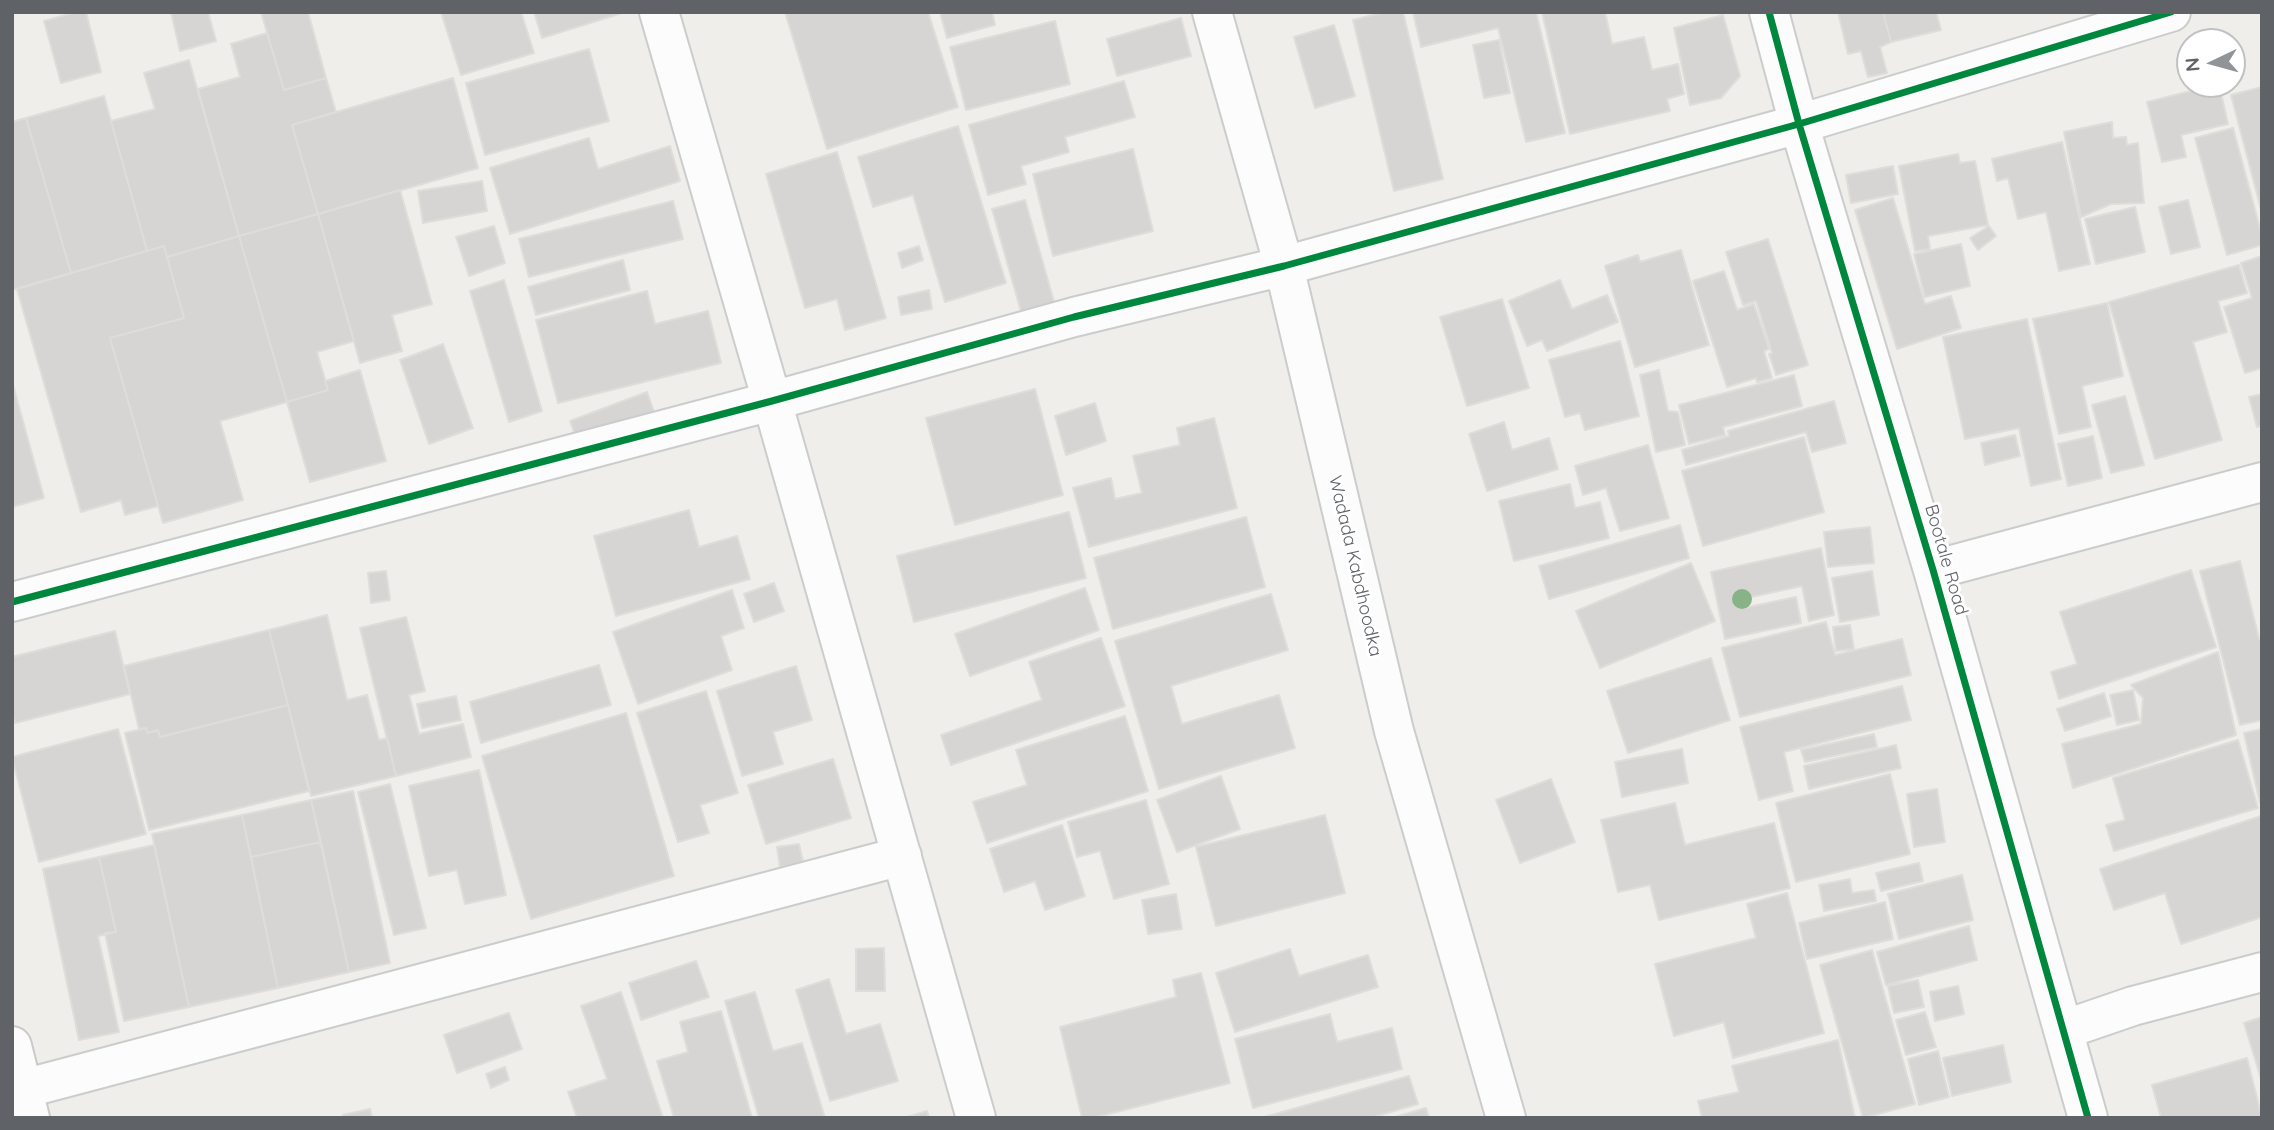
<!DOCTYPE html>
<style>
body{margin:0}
#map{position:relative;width:2274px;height:1130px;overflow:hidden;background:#efeeea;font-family:Quicksand,sans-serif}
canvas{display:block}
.frame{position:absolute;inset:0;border:14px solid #5f6368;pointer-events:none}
.north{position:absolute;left:2176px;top:28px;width:70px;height:70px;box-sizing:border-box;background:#fff;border:2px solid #bfc1c3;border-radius:50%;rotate:265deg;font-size:19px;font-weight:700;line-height:28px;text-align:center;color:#5f6368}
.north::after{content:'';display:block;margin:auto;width:24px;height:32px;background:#919496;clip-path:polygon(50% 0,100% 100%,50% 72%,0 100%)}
</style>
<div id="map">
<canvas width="2274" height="1130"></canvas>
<div class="frame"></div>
<div class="north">N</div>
</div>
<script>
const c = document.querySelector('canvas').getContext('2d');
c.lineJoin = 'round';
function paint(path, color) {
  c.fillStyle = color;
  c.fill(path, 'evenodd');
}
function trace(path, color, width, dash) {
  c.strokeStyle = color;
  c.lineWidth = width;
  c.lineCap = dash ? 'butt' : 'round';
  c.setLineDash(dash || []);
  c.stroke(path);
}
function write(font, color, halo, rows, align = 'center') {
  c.font = font + ' Quicksand,sans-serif';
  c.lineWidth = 6;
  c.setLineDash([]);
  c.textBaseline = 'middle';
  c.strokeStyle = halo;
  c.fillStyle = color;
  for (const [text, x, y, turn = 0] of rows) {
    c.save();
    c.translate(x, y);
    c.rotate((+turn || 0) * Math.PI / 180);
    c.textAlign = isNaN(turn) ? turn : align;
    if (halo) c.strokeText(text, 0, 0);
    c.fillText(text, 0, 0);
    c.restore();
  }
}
const building = new Path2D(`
 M76 12H86L101 72 61 83 44 21Z
 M171 12H208L216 41 180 51Z
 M261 12H308L326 78 284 90Z
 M441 12H521L534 53 461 75Z
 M534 12H625L542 38Z
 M785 12H928L958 107 827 149Z
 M940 12H992L995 25 947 38Z
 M1385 12H1403L1443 179 1394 191 1353 20Z
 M1413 12H1536L1565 133 1526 142 1498 28 1421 47Z
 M1542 12H1605L1612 44 1644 37 1652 70 1678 64 1684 94 1667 99 1670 111 1570 134Z
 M1838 12H1883L1891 42 1880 47 1887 73 1868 77 1861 51 1848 54Z
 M1883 12H1936L1941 30 1891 42Z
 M1723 15 1740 76 1721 98 1690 105 1674 28Z
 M1181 18 1191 56 1117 76 1107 39Z
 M1055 21 1070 84 966 110 950 47Z
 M1334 25 1355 96 1315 108 1294 37Z
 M267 33 284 90 326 78 336 112 292 125 318 214 239 236 198 89 240 77 231 44Z
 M1499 40 1510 93 1484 98 1473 45Z
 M589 49 609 121 485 155 466 83Z
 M189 60 239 236 167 257 164 246 147 251 111 121 155 109 144 73Z
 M453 78 478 168 318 214 292 125Z
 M1124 81 1135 117 1065 137 1069 152 1021 166 1026 184 988 195 969 125Z
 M2219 84 2228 124 2181 135 2186 157 2162 162 2147 102Z
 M2262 87V213L2231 95Z
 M104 96 147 251 71 273 26 118Z
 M26 118 71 273 12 290V122Z
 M2112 122 2113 138 2126 137 2127 145 2138 143 2144 203 2111 204 2081 217 2064 132Z
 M958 126 1006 283 945 302 913 195 873 207 858 157Z
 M2233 128 2262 236V245L2227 255 2195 138Z
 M589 138 598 169 670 146 680 181 510 234 490 168Z
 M2062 142 2090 264 2059 271 2046 212 2018 219 2008 178 1997 181 1992 159Z
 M1133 149 1153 231 1053 256 1033 174Z
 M837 152 886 318 845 330 837 299 805 308 766 174Z
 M1958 154 1960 163 1975 161 1988 225 1928 236 1930 249 1915 251 1899 166Z
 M1893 166 1898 194 1851 203 1846 175Z
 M482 181 487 211 423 223 418 191Z
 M400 190 432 304 392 315 402 351 360 363 318 214Z
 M1893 198 1925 304 1951 296 1961 328 1897 349 1855 210Z
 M1025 200 1055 305 1022 315 992 209Z
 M2188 200 2200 247 2171 254 2159 207Z
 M673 201 683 239 529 277 519 239Z
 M2135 207 2145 252 2096 264 2085 219Z
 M318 214 354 341 317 352 328 390 287 402 239 236Z
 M494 226 505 263 469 276 456 237Z
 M1989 226 1996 236 1978 250 1970 238Z
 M239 236 287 402 220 421 243 500 163 523 110 338 184 318 167 257Z
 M1768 239 1808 365 1776 375 1769 354 1772 353 1756 301 1743 305 1726 252Z
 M1961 244 1970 286 1925 297 1914 254Z
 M164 246 184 318 110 338 158 506 125 515 121 500 81 512 17 289Z
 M919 246 923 260 902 268 898 253Z
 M1681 250 1709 345 1635 367 1605 266 1638 255 1640 262Z
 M2262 256V368L2245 373 2224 307 2252 298 2241 263Z
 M623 260 630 290 536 315 528 287Z
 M2239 265 2247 293 2218 301 2227 332 2193 342 2222 440 2155 459 2109 302Z
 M1724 271 1737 310 1754 304 1769 349 1764 351 1772 378 1757 382 1756 378 1727 387 1693 281Z
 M504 280 542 411 509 422 470 291Z
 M1560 280 1572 309 1607 295 1618 322 1547 351 1542 340 1527 346 1509 301Z
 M929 290 932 309 901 315 898 297Z
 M647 291 655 324 708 311 721 363 558 403 536 320Z
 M1502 299 1529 388 1467 406 1440 317Z
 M2107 303 2123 376 2082 386 2091 427 2059 434 2033 319Z
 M2027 319 2061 479 2031 486 2019 428 1965 439 1943 337Z
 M1620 341 1639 416 1585 430 1580 413 1565 417 1549 360Z
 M443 344 473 428 429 444 400 360Z
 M360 370 386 461 310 482 287 402 328 390 325 381Z
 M1659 370 1668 411 1678 412 1685 445 1656 452 1640 375Z
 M1794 375 1802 406 1723 427 1725 435 1689 444 1679 405Z
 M13 385 44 498 12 507V386Z
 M1035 389 1063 495 955 525 926 418Z
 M647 392 657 420 580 449 570 421Z
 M2262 394V425L2257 427 2249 397Z
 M2125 396 2144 465 2111 473 2092 405Z
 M1834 401 1846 443 1812 452 1806 432 1686 465 1682 450 1729 436 1728 431Z
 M1095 403 1106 441 1066 455 1055 416Z
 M1214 418 1237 508 1089 547 1073 488 1111 478 1115 499 1142 493 1133 456 1180 445 1177 428Z
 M1504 422 1512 450 1549 438 1558 469 1487 491 1469 434Z
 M2015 435 2020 456 1985 465 1981 443Z
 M2093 436 2102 478 2068 486 2058 444Z
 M1804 437 1824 512 1703 546 1682 471Z
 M1648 445 1669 518 1620 531 1606 488 1583 495 1575 466Z
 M1570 484 1575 508 1600 502 1609 538 1514 561 1499 501Z
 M689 510 699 547 737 536 750 579 616 616 594 536Z
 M1069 512 1086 578 914 622 897 556Z
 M1246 517 1265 587 1113 629 1094 558Z
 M1680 525 1689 558 1549 599 1539 566Z
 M1870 527 1874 563 1828 567 1824 532Z
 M1821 548 1834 615 1809 621 1802 586 1742 599 1744 608 1796 597 1801 623 1725 639 1711 572Z
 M2240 561 2259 639 2262 638V720L2240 725 2200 571Z
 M1691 563 1715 621 1600 668 1576 611Z
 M2191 570 2216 647 2059 699 2051 672 2077 664 2060 612Z
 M386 571 390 600 371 603 368 573Z
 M1872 571 1879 615 1840 622 1832 578Z
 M774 583 784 611 754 622 744 594Z
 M1085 588 1099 630 970 676 955 634Z
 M732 590 744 628 721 636 732 670 638 704 613 632Z
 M1271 594 1288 650 1171 686 1182 724 1279 695 1295 748 1159 789 1115 641Z
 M327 615 347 700 367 695 379 740 387 738 396 776 311 796 269 630Z
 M406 617 425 691 409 695 419 734 463 724 471 757 396 776 360 628Z
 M1826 622 1835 655 1902 639 1911 675 1740 717 1722 648Z
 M1850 625 1854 649 1836 651 1833 627Z
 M269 630 288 705 160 737 158 730 147 733 146 728 139 729 124 666Z
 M115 631 130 694 15 723 12 712V657Z
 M1101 638 1125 706 951 765 941 735 1042 700 1029 662Z
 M2218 652 2236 735 2073 788 2062 744 2141 724 2143 698 2131 685Z
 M1711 658 1730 720 1628 753 1607 691Z
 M599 665 611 705 481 743 470 702Z
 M796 666 812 720 773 732 783 764 742 776 717 691Z
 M1902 686 1911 720 1784 752 1793 791 1759 800 1740 727Z
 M2133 690 2139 720 2117 725 2110 695Z
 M706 691 738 793 700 805 709 833 678 842 637 713Z
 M2104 693 2111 716 2065 731 2057 709Z
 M456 696 461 720 422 728 417 704Z
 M288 705 309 791 149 830 125 733 146 728 147 733 158 730 160 737Z
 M626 713 674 876 531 919 482 756Z
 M1125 716 1148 791 987 843 973 802 1027 785 1016 750Z
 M118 729 146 834 39 862 12 757Z
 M2262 729V803H2260L2244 733Z
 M1874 734 1877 747 1805 762 1801 750Z
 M2238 740 2258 808 2114 851 2106 825 2125 820 2113 778Z
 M1896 745 1901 768 1809 789 1804 766Z
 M1682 749 1688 783 1622 797 1615 762Z
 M833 759 851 818 766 844 748 785Z
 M479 770 506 895 465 904 457 870 429 876 409 786Z
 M1890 774 1910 854 1796 882 1776 803Z
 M1221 776 1240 829 1177 852 1157 800Z
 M1551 779 1575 842 1520 863 1496 800Z
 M390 784 426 928 394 935 358 792Z
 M1937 789 1945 842 1914 847 1907 794Z
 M353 791 390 963 349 972 311 800Z
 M311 800 321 842 251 857 242 815Z
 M1146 800 1169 884 1114 899 1100 851 1077 857 1068 822Z
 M1675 803 1685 845 1774 823 1790 888 1659 920 1650 885 1618 892 1601 820Z
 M242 815 278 988 189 1007 152 834Z
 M1325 815 1345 893 1216 926 1196 847Z
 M2261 816 2262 917 2181 944 2165 893 2114 910 2100 869Z
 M1062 825 1085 896 1045 910 1035 881 1004 892 990 849Z
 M321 842 349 972 278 988 251 857Z
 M799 844 803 862 780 867 777 847Z
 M154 845 189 1007 124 1021 105 933 116 932 99 857Z
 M99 857 116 932 98 936 119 1032 79 1040 43 869Z
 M1919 863 1923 881 1881 891 1876 873Z
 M1962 875 1973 920 1899 939 1888 894Z
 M1850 879 1852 893 1874 890 1876 901 1824 911 1819 885Z
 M1787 893 1824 1033 1733 1058 1724 1022 1674 1036 1655 964 1756 938 1747 904Z
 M1176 894 1182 929 1148 934 1142 900Z
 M1885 902 1893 939 1807 959 1799 923Z
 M1969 926 1977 960 1886 985 1877 952Z
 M884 948 885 991H856V949Z
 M1290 949 1299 976 1368 955 1378 987 1235 1032 1216 973Z
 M1872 950 1915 1104 1863 1118 1820 965Z
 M696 961 709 997 641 1020 629 983Z
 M1201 973 1230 1083 1093 1118H1082L1060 1027 1176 997 1173 980Z
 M829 979 846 1034 880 1024 898 1081 830 1101 796 990Z
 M1918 980 1924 1007 1894 1013 1888 986Z
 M1958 986 1964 1014 1935 1021 1930 992Z
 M621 992 663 1118H577L568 1092 607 1079 581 1006Z
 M755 992 773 1051 802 1043 825 1118H759L725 1001Z
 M721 1011 752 1118H674L657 1061 688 1052 680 1022Z
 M1925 1012 1936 1047 1906 1055 1896 1020Z
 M509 1013 522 1049 457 1073 444 1035Z
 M1330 1014 1337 1042 1392 1028 1402 1069 1253 1108 1235 1039Z
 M2262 1017V1082L2244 1023Z
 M1838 1040 1855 1118H1702L1698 1101 1739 1092 1732 1066Z
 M2003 1045 2011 1082 1952 1096 1943 1058Z
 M1938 1051 1949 1097 1919 1105 1908 1059Z
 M2247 1058 2262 1118H2161L2152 1085Z
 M505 1067 509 1080 491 1088 486 1074Z
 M1409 1076 1418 1104 1370 1118H1261Z
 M1426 1108 1429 1118H1392Z
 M370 1109 372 1118H344L343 1115Z
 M927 1111 929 1118H904Z`);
paint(building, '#d6d5d3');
trace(building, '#deddd9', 2);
const minor = new Path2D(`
 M659 12 772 401 976 1118
 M1212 12 1284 266 1394 731 1506 1118
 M1769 12 1799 124 1933 570 2088 1118
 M1933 570 2262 482
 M12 602 772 401 1074 317 1284 266 1799 124 2171 12
 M2063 1030 2133 1006 2262 972
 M23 1089 902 856`);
const secondary = new Path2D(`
 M12 1046 30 1118`);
trace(minor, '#cbcccc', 42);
trace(secondary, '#cacacb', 42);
trace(minor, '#fdfcfc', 38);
trace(secondary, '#fdfcfc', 38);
trace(new Path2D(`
 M1769 12 1799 124 1933 570 2088 1118
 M12 602 772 401 1074 317 1284 266 1799 124 2171 12`), '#00873e', 7);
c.fillStyle = '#88b388';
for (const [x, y] of [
 [1742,599]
]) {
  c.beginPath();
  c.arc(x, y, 10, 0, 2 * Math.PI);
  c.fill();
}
write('18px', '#5f6368', '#fff', [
 ["Bootale Road",1946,560,74],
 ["Wadada Kabdhoodka",1355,566,77]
]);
</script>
